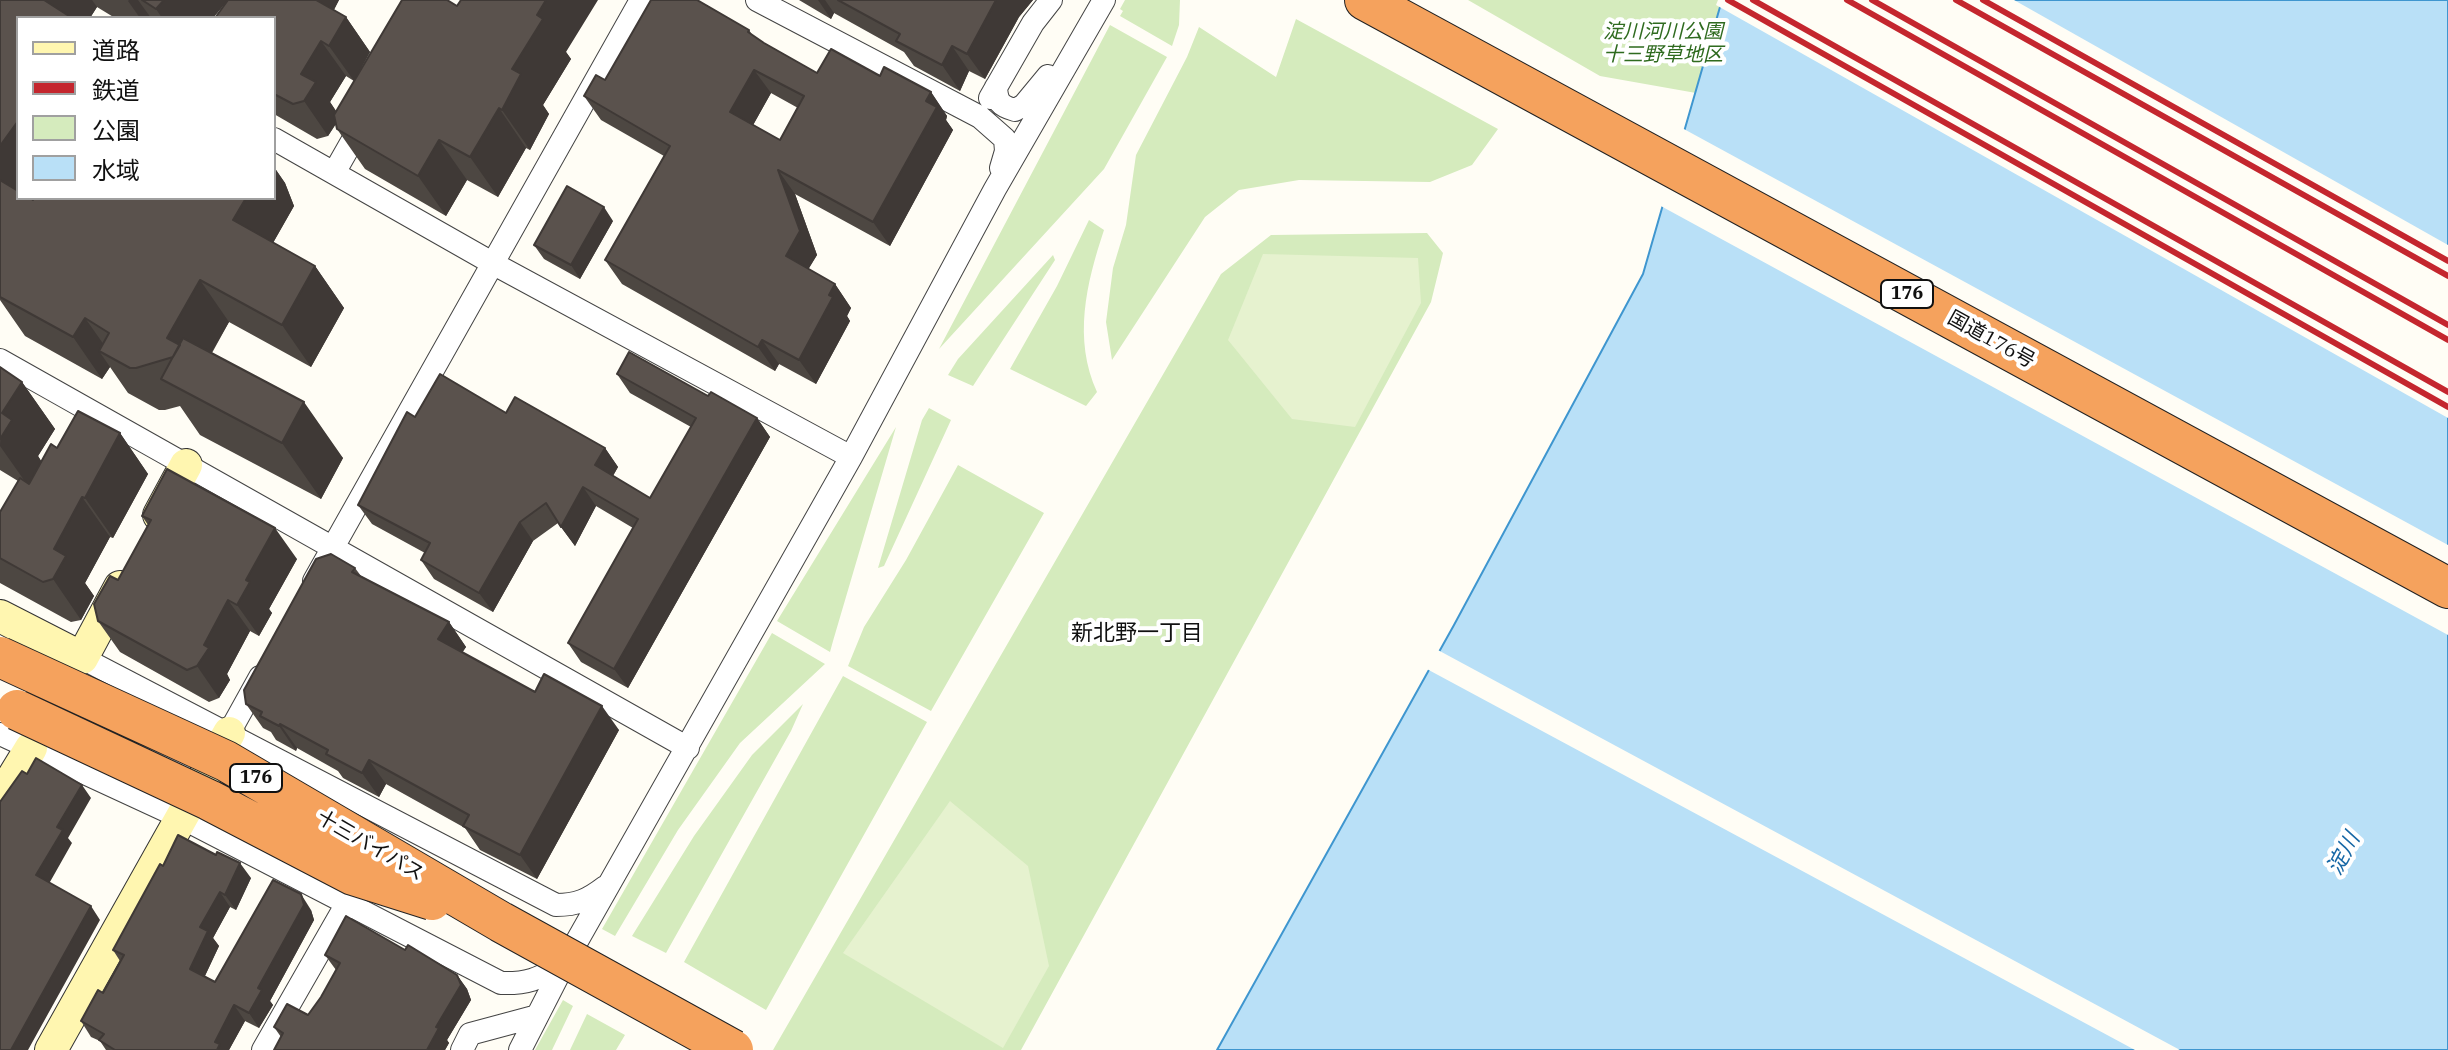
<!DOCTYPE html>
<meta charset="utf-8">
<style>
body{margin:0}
#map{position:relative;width:2448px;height:1050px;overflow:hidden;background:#fffdf5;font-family:"IBM Plex Serif","Noto Sans JP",serif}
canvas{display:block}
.legend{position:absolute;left:16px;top:16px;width:260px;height:184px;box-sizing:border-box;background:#fff;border:2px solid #a0a0a0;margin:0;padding:10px 14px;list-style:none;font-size:24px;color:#111}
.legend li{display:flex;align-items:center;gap:16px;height:40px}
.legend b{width:40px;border:2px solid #a0a0a0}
</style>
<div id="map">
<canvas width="2448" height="1050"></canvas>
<ul class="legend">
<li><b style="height:10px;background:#fff6b0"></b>道路</li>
<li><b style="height:10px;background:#c4262e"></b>鉄道</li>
<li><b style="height:22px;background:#d5ebbd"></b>公園</li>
<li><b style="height:22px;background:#b9e0f7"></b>水域</li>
</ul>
</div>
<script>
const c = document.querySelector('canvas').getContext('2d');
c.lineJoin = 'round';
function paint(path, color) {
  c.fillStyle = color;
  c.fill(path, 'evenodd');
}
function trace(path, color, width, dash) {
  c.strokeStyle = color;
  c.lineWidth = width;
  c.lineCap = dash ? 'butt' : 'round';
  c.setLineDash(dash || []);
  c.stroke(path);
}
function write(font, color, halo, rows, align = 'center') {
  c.font = font + ' "IBM Plex Serif","Noto Sans JP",serif';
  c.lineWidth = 8;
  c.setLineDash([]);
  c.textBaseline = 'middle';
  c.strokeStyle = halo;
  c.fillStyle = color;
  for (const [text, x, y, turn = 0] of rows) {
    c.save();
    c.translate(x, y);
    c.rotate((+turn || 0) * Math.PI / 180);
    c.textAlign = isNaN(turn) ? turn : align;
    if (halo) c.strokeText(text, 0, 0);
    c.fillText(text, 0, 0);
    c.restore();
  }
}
paint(new Path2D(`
 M1125 0H1180L1179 25 1172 46 1120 16 1123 11 1120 9Z
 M1468 0H1722L1696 93 1600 76Z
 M1296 19 1498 129 1472 165 1430 182 1299 180 1239 190 1205 217 1112 360 1106 322 1113 268 1126 225 1136 155 1187 57 1199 27 1276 77Z
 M1110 25 1167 57 1104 169 939 349Z
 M1089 220 1104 230C1086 284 1073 339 1097 392L1086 406 1010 369 1057 286Z
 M1427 233 1443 253 1431 302 1021 1050H773L1221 274 1271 235Z
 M1053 255 1055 260 973 386 948 375 958 359Z
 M929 408 951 420 884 566 878 568 922 420Z
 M896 427 833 641 830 652 777 621Z
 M958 465 1044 513 931 711 848 666 864 627 906 560Z
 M772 633 825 664 740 743 678 830 615 936 602 929Z
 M843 676 927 722 766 1010 684 962Z
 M803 704 791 731 666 953 632 936 694 836 752 755Z
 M563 1000 573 1006 552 1050H535Z
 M587 1014 625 1035 616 1050H570Z`), '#d5ebbd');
paint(new Path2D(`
 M1263 254 1418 258 1421 303 1355 427 1292 419 1228 340Z
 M950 801 1028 866 1049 966 1003 1048 843 953Z`), '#e6f2cf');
const water = new Path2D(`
 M1722 0H2448V1050H1217L1454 625 1643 274Z`);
paint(water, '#b9e0f7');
trace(water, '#3f96cf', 2);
paint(new Path2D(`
 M1718 0H2014L2448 245V418L1716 5Z
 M1682 128 2448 545V635L1659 205Z
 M1436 649 2180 1050H2135L1425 668Z`), '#fffdf5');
const street = new Path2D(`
 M757 0 980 117 1005 139 1006 151 1001 168
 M996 87C997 102 1000 106 1015 110L1024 105 1048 76
 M990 98 1033 23 1051 0
 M274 139 494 264 851 457
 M334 173 363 122
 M0 360 688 748
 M314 581 641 0
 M82 658 556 905C577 905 588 900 605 887
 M229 733 260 677
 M0 734 182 818 501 983C529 984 539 978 564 965
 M263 1050 354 891
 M462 1050 470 1034 537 1016
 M520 1050 564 964 851 457 995 189 1104 0`);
const secondary = new Path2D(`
 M159 515 186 465
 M0 616 82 658 120 587
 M0 799 31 748
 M51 1050 229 733`);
const highway = new Path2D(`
 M1365 0 2448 588`);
trace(street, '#444', 24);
trace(secondary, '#333', 34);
trace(highway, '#222', 42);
trace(street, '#fff', 22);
trace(secondary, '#fff6b0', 32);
trace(highway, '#f5a25d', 40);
trace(new Path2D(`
 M1728 0 2448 407
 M1753 0 2448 392
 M1847 0 2448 340
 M1872 0 2448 325
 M1956 0 2448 276
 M1983 0 2448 261`), '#c4262e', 6);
const highwayBridge = new Path2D(`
 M0 657 226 761 501 922 733 1050
 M17 710 209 800 353 875 432 900`);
trace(highwayBridge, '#222', 42, []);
trace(highwayBridge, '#f5a25d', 40);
paint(new Path2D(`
 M0 0H339L334 10 346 17 370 52 354 81 346 76 330 102 336 111 457 6 566 52 571 59 543 105 549 114 530 150 526 148 498 197 467 180 446 216 365 169 337 129 336 124 328 136 317 139 274 114V18L226 2 213 18H115L97 7 90 18H18V198L33 200 274 198V167L285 183 294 206 273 243 315 266 344 308 311 367 229 322 212 353 343 458 321 499 200 435 180 406 165 410H159L128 393 110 367 102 379 25 336 0 300Z
 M799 0H1033L1019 17 985 79 969 71 960 91 914 66 904 52 834 13 831 19Z
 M749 30 753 36 764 43 817 73 880 76 931 92 947 116 946 120 953 130 890 246 795 194 817 255 808 269 835 284 851 308 847 316 850 321 816 384 779 364 775 371 622 284 605 260 664 156 601 120 584 96 605 80ZM771 93 798 108 780 140 753 125Z
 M613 221 580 279 544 259 534 245Z
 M0 367 22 382 55 429 38 456 41 461 57 448 120 433 148 474 113 538 110 537 85 583 94 596 81 620 71 622 0 583V512L18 481 0 470Z
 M617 374 708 396 757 418 770 437 628 688 581 662 568 643 633 528 596 506 575 546 558 523 533 541 493 612 434 579 421 560 425 553 372 524 358 505 415 417 506 413 605 448 618 467 613 476 650 498 691 427 630 393Z
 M142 516 297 559 269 609 272 613 259 636 250 631 227 674 230 680 219 698 209 702 120 652 98 621 118 580 148 525Z
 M355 568 361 576 449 622 466 647 462 652 535 692 619 730 537 879 480 850 465 828 386 784 379 797 343 778 338 771 297 748 296 751 276 740 271 732 263 728 246 704Z
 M163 866 251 878 236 910 230 907 213 938 219 946 205 976 215 982 311 910 314 920 270 1001 273 1005 259 1028 245 1021 229 1050H106L100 1041 91 1037 81 1021 103 993 120 961 113 950Z
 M405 950 457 975 467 989 471 1000 447 1040 449 1043 445 1050H274L281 1037 274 1027 308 1015 321 997 336 970 325 955Z`), '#4d4742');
paint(new Path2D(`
 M44 0H92L97 7 90 18H56Z
 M129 0H138L151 18H140L128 1Z
 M164 0H228L213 18H162L156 9Z
 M308 0H339L333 11Z
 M546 0H598L566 52 571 59 543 105 549 114 530 150 502 110 512 69 537 15Z
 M818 0H825L834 13 831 19Z
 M996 0H1033L1019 17 985 79 967 54Z
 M346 17 370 52 354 81 329 46Z
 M321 41 346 76 330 102 340 117 328 136 304 101 301 74Z
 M952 46 969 71 960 91 942 65Z
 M754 70 771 93 747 136 730 112Z
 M931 92 947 116 946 120 953 130 890 246 873 222Z
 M499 108 526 148 498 197 470 157Z
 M18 121V198L0 188V146Z
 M439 140 467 180 446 216 418 176Z
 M274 167 285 183 294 206 262 262 233 220 246 198H274Z
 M778 170 795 194 817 255 802 280 786 256Z
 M604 207 613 221 580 279 571 265Z
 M315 266 344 308 311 367 282 325Z
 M200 280 229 322 203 367 167 338Z
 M835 284 851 308 847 316 850 321 816 384 799 360Z
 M85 318 114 359 99 351 110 367 102 379 73 337Z
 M762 340 779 364 775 371 758 347Z
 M22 382 55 429 38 456 45 467 31 490 0 446 2 413Z
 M304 402 343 458 321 499 282 443Z
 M757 418 770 437 628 688 614 669Z
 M120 433 148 474 113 538 85 498Z
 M605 448 618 467 608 484 595 465Z
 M583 487 596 506 575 546 561 527Z
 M82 497 110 537 85 583 94 596 81 620 53 579 54 549Z
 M520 522 533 541 493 612 479 593Z
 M275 528 297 559 269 609 272 613 259 636 237 605 246 580Z
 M228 600 250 631 227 674 230 680 219 698 197 666 204 645Z
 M449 622 466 647 455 664 438 639Z
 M602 706 619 730 537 879 520 855Z
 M280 724 297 748 296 751 279 726Z
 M369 760 386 784 379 797 362 773Z
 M82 785 91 798 68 838 72 843 46 889 36 875 57 827Z
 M240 863 251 878 236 910 225 895Z
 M220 892 230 907 213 938 219 946 201 984 190 969 200 927Z
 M301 894 311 910 314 920 270 1001 273 1005 259 1028 249 1013 258 988Z
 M91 906 100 920 28 1050H11Z
 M457 975 467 989 471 1000 447 1040 449 1043 445 1050H427Z
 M234 1005 245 1021 229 1050H217L215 1042Z`), '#3f3936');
const building = new Path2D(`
 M0 0H44L72 18H18V121L0 146Z
 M142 0H164L156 9Z
 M228 0H316L346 17 329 46 321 41 301 74 316 82 304 101 293 104 274 94V18H215Z
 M402 0H447L457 6 461 0H546L537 15 543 19 512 69 521 74 502 110 499 108 470 157 439 140 418 176 337 129 334 115Z
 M651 0H697L749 30 748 32 764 43 817 73 831 49 880 76 884 67 931 92 926 101 937 107 873 222 778 170 800 231 786 256 835 284 829 295 833 297 799 360 762 340 758 347 605 260 670 146 584 96 596 75 605 80ZM754 70 804 96 780 140 730 112Z
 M838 0H996L967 54 952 46 942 65 896 41 900 34Z
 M0 180 18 191V198H30L33 200 34 198H246L233 220 315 266 282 325 200 280 167 338 180 345 173 357 136 368H130L99 351 109 333 85 318 73 337 0 297Z
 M567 186 604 207 571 265 534 245Z
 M183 338 304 402 282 443 161 379Z
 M629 352 708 396 711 392 757 418 614 669 568 643 638 519 583 487 561 527 546 503 520 522 479 593 421 560 430 543 358 505 407 412 415 417 440 374 506 413 515 397 605 448 595 465 650 498 696 418 617 374Z
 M0 367 22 382 2 413 12 420 0 439Z
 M78 411 120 433 85 498 82 497 54 549 66 556 53 579 43 582 0 558V512L20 478 29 484 51 444 57 448Z
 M167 469 275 528 246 580 250 582 237 605 228 600 204 645 209 648 197 666 187 670 98 621 94 604 110 576 118 580 151 520 142 516Z
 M331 554 355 568 352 572 449 622 438 639 535 692 544 674 602 706 520 855 463 826 469 815 369 760 362 773 326 754 328 750 280 724 279 726 260 716 262 712 246 704 244 690 316 559Z
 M36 758 82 785 57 827 63 830 36 875 91 906 11 1050H0V802L22 771 27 774Z
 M178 835 216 855 217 852 240 863 225 895 220 892 200 927 208 931 190 969 215 982 273 880 301 894 304 905 258 988 262 990 249 1013 234 1005 215 1042 220 1044 217 1050H115L99 1040 104 1034 81 1021 98 990 103 993 124 955 113 950 160 864 163 866Z
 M346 916 405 950 408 945 457 975 461 985 436 1027 439 1028 427 1050H274L283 1033 274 1027 287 1004 308 1015 321 997 340 963 325 955Z`);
paint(building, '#5a524d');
trace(building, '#3f3936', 2);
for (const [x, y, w] of [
 [1907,294,52],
 [256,778,52]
]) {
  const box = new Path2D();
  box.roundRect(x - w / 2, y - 14, w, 28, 6);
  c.fillStyle = '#fff';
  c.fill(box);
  trace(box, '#111', 2);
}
write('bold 18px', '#111', null, [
 ["176",1907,294],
 ["176",256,778]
]);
write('italic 20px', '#2f6b1f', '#fff', [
 ["淀川河川公園",1663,32],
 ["十三野草地区",1663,55]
]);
write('20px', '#111', '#fff', [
 ["国道176号",1991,340,29],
 ["十三バイパス",370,846,30]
]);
write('22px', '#111', '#fff', [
 ["新北野一丁目",1137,634]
]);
write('italic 22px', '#1768a6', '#fff', [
 ["淀川",2344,854,-62]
]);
</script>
